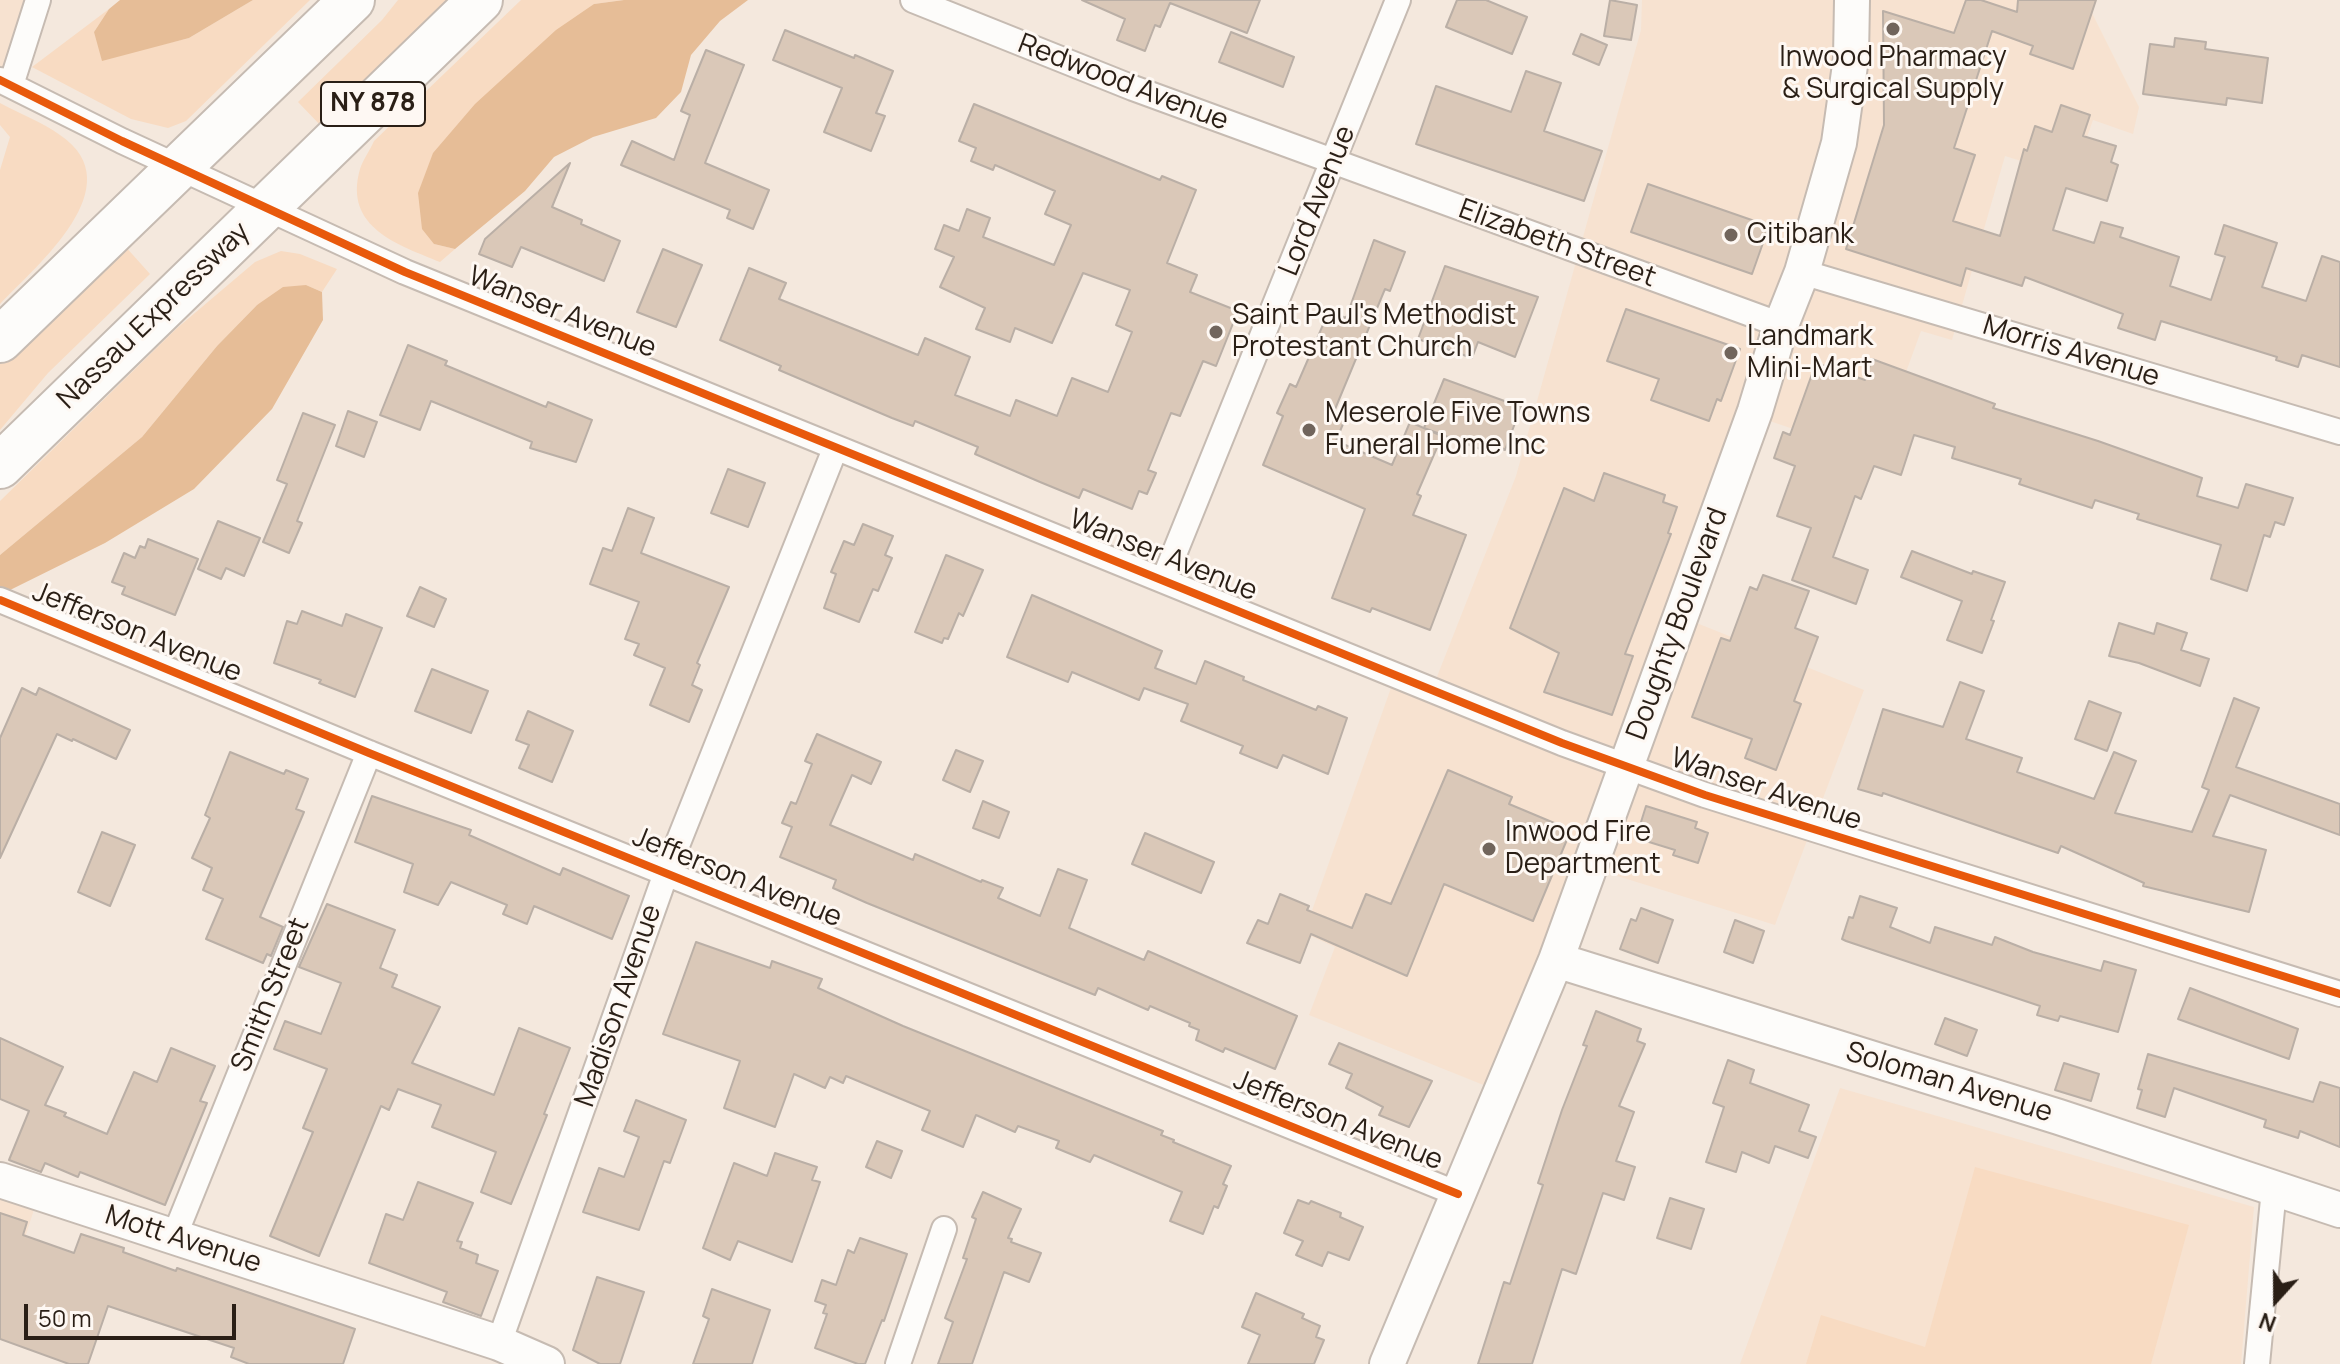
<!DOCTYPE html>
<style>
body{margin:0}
#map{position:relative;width:2340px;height:1364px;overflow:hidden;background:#f4e8dd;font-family:Manrope,sans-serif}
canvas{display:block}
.north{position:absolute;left:2236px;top:1260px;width:80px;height:80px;-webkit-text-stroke:6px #fef8f3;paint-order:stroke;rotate:201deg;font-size:22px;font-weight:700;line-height:32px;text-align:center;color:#2a1f16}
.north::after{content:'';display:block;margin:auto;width:28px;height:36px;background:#2a1f16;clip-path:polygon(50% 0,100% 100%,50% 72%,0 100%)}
.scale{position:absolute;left:24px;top:1304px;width:212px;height:36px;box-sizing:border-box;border:4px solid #2a1f16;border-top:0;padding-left:10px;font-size:24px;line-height:28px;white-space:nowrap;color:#2a1f16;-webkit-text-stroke:6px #fef8f3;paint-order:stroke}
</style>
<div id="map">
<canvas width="2340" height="1364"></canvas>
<div class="north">N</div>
<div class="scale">50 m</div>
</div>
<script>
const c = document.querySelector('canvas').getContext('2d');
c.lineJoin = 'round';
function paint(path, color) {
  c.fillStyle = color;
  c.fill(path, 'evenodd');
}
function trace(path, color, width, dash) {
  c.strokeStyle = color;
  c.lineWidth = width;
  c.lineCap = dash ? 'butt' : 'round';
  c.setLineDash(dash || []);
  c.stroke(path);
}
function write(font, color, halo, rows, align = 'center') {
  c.font = font + ' Manrope,sans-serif';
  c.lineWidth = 6;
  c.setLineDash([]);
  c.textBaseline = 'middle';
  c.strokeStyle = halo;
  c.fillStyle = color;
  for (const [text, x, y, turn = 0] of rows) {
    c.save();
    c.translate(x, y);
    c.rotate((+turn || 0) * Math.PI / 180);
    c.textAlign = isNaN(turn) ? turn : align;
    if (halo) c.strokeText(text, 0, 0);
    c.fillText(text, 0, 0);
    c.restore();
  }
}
paint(new Path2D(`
 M0 0H38L11 85 0 97Z
 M1642 0H2053L2092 13 2139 107 2133 134 2093 120 2073 177 2005 156 1952 340 1921 331 1875 457 1761 418 1689 620 1864 690 1775 925 1598 870 1506 1094 1309 1015 1335 947 1304 933 1392 685 1429 697 1516 476 1641 30Z
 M1840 1088 2254 1207 2241 1364H1740Z
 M0 1185 38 1197 0 1316Z`), '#f7e2d0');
paint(new Path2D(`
 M253 0H310L186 121 168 128 131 119 32 67 109 9 94 32 148 48 189 38Z
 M398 0H454L322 127 298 102 382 20Z
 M521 0H624L594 4 434 244 455 249 440 262C399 245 343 228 360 169 363 160 370 150 374 141Z
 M0 103C20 114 42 122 60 135 134 185 37 265 0 304V170L10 137 0 125Z
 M124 245 150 274 48 373 0 430V363Z
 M281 251 300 254 337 269 322 292 306 285 257 305 217 346 142 437 0 555V501L176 329 255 262Z
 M1975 1167 2189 1225 2151 1364H1806L1821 1315 1925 1347Z`), '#f8dbc2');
paint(new Path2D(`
 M120 0H253L189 38 102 61 94 32 109 9Z
 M624 0H748L720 21 691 55 681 92 656 118 593 137 554 157 525 191 455 249 434 244 422 229 418 193 433 153 475 104 556 30 594 4Z
 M306 285 322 292 323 320 272 409 194 489 105 543 0 595V555L142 437 217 346 257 305 283 287Z`), '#e6bd97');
const building = new Path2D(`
 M1082 0H1260L1247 33 1170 3 1160 27 1155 25 1145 51 1117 40 1125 19Z
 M1457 0H1486L1527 17 1512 54 1446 27Z
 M1610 0 1637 5 1631 40 1604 36Z
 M1966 0H1981L2017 12 2018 0H2096L2073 69 2030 54 2033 46 1992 31 1954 148 1975 155 1953 221 2000 236 2024 149 2027 151 2035 126 2052 132 2061 105 2090 115 2083 136 2116 146 2111 162 2118 165 2107 201 2066 188 2053 230 2094 243 2101 222 2123 228 2120 237 2179 257 2170 286 2211 300 2225 257 2215 254 2224 225 2277 243 2262 287 2306 301 2322 256 2340 262V367L2302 355 2298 367 2276 360 2277 357 2161 321 2155 340 2118 328 2123 314 2025 277 2022 286 1966 268 1961 286 1846 249 1884 125 1883 11 1954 33Z
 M785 30 854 58 855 55 893 71 876 113 885 116 871 151 824 132 842 88 773 60Z
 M1231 32 1294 57 1283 87 1219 62Z
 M1581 34 1607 45 1599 65 1573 54Z
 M2175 38 2206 42 2205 49 2268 58 2262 103 2227 98 2226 105 2143 94 2150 44 2174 47Z
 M706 50 744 65 705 163 769 190 753 229 727 218 730 210 621 165 632 141 674 160 690 115 681 111Z
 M1526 71 1561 83 1544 131 1602 151 1584 201 1416 144 1436 86 1511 112Z
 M974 104 1160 180 1162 176 1196 190 1167 263 1197 275 1190 292 1238 311 1216 366 1203 361 1180 416 1171 413 1148 470 1156 473 1147 494 1139 491 1132 509 1083 489 1079 498 1040 482 975 454 978 447 915 421 913 426 892 418 779 370 781 366 720 340 749 268 786 283 779 299 859 331 918 355 925 338 970 357 955 395 1010 416 1016 400 1057 416 1072 378 1108 392 1132 332 1116 325 1130 290 1083 273 1052 343 1015 328 1010 342 976 329 985 308 940 287 954 257 935 249 944 225 959 231 967 209 990 218 983 237 1054 265 1071 225 1045 214 1055 191 995 165 993 170 971 161 976 148 959 141Z
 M570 163 552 207 582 220 581 224 620 241 604 281 521 247 512 267 479 254 485 239Z
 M1648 184 1769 226 1752 274 1631 232Z
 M1374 240 1405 252 1390 291 1385 289 1333 414 1345 419 1336 441 1392 465 1410 422 1442 436 1417 494 1421 496 1413 515 1466 535 1430 630 1372 608 1370 612 1332 598 1365 509 1263 465 1283 416 1277 413 1290 384 1296 387 1329 311 1346 318Z
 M663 249 702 265 676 327 637 312Z
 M1445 266 1538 297 1515 357 1478 342 1472 358 1418 339Z
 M1626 309 1740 349 1721 401 1717 399 1709 421 1651 400 1659 379 1607 361Z
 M408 345 447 361 445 365 546 407 548 402 592 420 576 462 530 448 532 442 431 401 420 430 380 415Z
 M1872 359 1995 404 1993 408 2098 441 2202 478 2197 496 2238 508 2246 484 2293 498 2284 525 2275 522 2270 537 2264 535 2247 591 2211 579 2221 545 2137 519 2139 514 2095 500 2092 508 2019 484 2021 479 1952 458 1955 447 1914 435 1901 475 1874 466 1861 499 1855 496 1833 557 1868 570 1856 604 1792 580 1811 528 1777 516 1795 466 1774 458 1783 432 1790 435 1816 363 1865 380Z
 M1444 379 1521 407 1505 450 1491 444 1488 452 1424 428Z
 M348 411 377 422 364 457 336 446Z
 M303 413 335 425 297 521 302 523 289 553 263 542 287 484 277 480Z
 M728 469 765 483 748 527 711 513Z
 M1604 473 1665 495 1663 502 1677 507 1668 533 1671 534 1625 654 1633 656 1612 715 1544 692 1559 653 1510 628 1564 488 1594 501Z
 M628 508 654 518 641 553 729 587 697 663 700 665 692 685 702 690 689 722 650 705 665 668 634 655 639 644 625 639 639 602 590 584 603 548 612 551Z
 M218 521 260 538 244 576 226 568 221 579 198 569Z
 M863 524 893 536 885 555 892 558 878 591 873 589 859 622 824 608 836 574 831 572 844 541 854 545Z
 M148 539 198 559 175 615 122 594 125 587 112 582 124 553 135 558 140 546 145 548Z
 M1912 551 1972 574 1973 571 2005 582 1991 620 1994 621 1982 653 1947 640 1962 601 1901 577Z
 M946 555 983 570 963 616 959 613 948 639 944 638 942 643 915 632Z
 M1763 575 1809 591 1795 628 1818 637 1794 701 1801 704 1776 770 1745 758 1752 739 1692 717 1721 638 1730 641 1750 587 1757 590Z
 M420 587 446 599 434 627 407 616Z
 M1032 595 1162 651 1155 668 1196 684 1205 661 1244 677 1243 680 1316 710 1318 706 1347 718 1328 774 1283 755 1277 768 1240 753 1243 746 1181 721 1188 704 1144 688 1139 700 1072 672 1068 682 1007 657Z
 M302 611 342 626 346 614 382 628 355 697 319 683 321 680 274 663 287 621 297 624Z
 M2119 623 2154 634 2157 623 2187 633 2181 650 2209 659 2200 686 2139 663 2109 656Z
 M432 669 488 691 471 733 415 711Z
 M1960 682 1984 691 1966 739 2022 758 2017 772 2094 799 2114 752 2136 761 2115 813 2192 832 2209 790 2202 787 2234 698 2259 708 2236 767 2340 804V835L2230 795 2213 836 2266 850 2249 912 2143 886 2144 883 2061 846 2058 853 1883 793 1882 796 1858 789 1883 709 1943 727Z
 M22 688 36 695 39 688 130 730 116 759 73 739 72 741 57 734 0 858V738Z
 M2089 701 2121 713 2107 751 2075 739Z
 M528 711 573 731 552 782 519 768 529 745 516 740Z
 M817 734 881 762 871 784 852 775 830 825 913 860 915 854 981 882 982 880 1003 888 998 898 1040 916 1058 869 1087 880 1069 928 1144 960 1148 951 1297 1016 1275 1069 1225 1048 1223 1052 1196 1040 1199 1030 1189 1026 1190 1023 1150 1006 1148 1010 1098 988 1095 995 867 903 833 888 836 880 780 857 792 827 782 823 791 802 796 804 812 764 805 761Z
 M956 750 983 761 970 792 943 780Z
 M230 752 284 774 286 770 308 779 296 809 304 812 260 917 283 927 271 956 267 954 263 963 206 939 223 899 203 890 212 868 192 858 210 818 205 815Z
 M1448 770 1512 797 1509 804 1571 830 1533 921 1444 884 1407 976 1311 934 1300 963 1247 943 1258 920 1268 924 1280 894 1309 906 1307 910 1352 928 1366 894 1391 904Z
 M372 796 471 830 469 835 560 875 563 868 629 896 612 939 534 906 527 924 503 914 507 905 451 882 438 905 404 892 413 864 355 842Z
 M983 801 1009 812 999 838 973 828Z
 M1646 806 1697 822 1695 828 1708 833 1698 863 1673 855 1675 850 1636 838Z
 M102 832 135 845 110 906 78 892Z
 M1145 833 1214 862 1201 893 1132 864Z
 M1860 896 1897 908 1890 927 1930 943 1935 927 1992 945 1995 937 2033 952 2101 971 2104 961 2136 970 2118 1032 2060 1016 2058 1021 2037 1015 2040 1006 1846 941 1842 939 1849 917 1853 918Z
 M327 904 395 930 380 968 397 975 392 987 440 1007 412 1063 494 1095 519 1028 570 1048 544 1114 547 1115 511 1204 481 1192 496 1152 432 1127 441 1105 398 1089 389 1110 381 1106 319 1256 270 1236 313 1132 303 1128 327 1069 274 1049 285 1021 321 1034 341 983 299 967Z
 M1641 908 1673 920 1658 963 1620 949 1631 919 1636 921Z
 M1735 920 1764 931 1753 963 1724 952Z
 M696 942 770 968 772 961 822 979 818 988 903 1026 1163 1131 1161 1135 1174 1140 1173 1142 1231 1166 1223 1184 1227 1186 1218 1208 1214 1206 1203 1234 1170 1221 1182 1192 1094 1155 1090 1162 1056 1148 1059 1141 1018 1126 1015 1132 976 1115 963 1147 922 1130 930 1111 846 1076 843 1083 830 1077 825 1088 794 1074 775 1127 724 1108 740 1061 663 1034Z
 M2190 988 2298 1029 2289 1059 2178 1019Z
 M1596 1011 1641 1029 1637 1041 1645 1044 1619 1106 1634 1112 1616 1161 1635 1167 1624 1200 1603 1193 1576 1274 1562 1269 1532 1364H1478L1504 1282 1510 1284 1543 1185 1538 1183 1562 1110 1587 1046 1583 1045Z
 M1945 1018 1977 1030 1967 1056 1935 1044Z
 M0 1038 63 1067 45 1105 66 1113 64 1116 107 1134 134 1072 157 1082 171 1048 215 1066 200 1101 207 1103 165 1205 80 1172 78 1177 45 1163 41 1172 9 1160 29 1111 0 1099Z
 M1339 1043 1432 1081 1409 1127 1379 1115 1383 1107 1346 1088 1352 1074 1329 1064Z
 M2148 1054 2313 1102 2320 1082 2340 1088V1147L2300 1131 2298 1138 2264 1127 2266 1120 2174 1088 2165 1117 2137 1108 2142 1090 2138 1089Z
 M1728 1060 1754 1070 1750 1083 1809 1105 1799 1131 1816 1137 1808 1158 1775 1146 1769 1163 1742 1152 1736 1172 1706 1162 1724 1107 1713 1103Z
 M2064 1063 2099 1074 2091 1101 2055 1090Z
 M636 1100 686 1120 670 1163 664 1161 639 1230 583 1212 599 1168 624 1177 639 1137 624 1131Z
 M877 1141 902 1151 891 1178 866 1167Z
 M775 1153 817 1167 812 1180 820 1182 792 1262 738 1241 730 1260 703 1248 734 1163 767 1176Z
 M418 1182 473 1203 457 1241 462 1242 460 1248 478 1255 476 1263 498 1271 481 1316 443 1302 447 1292 369 1263 386 1214 403 1220Z
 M983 1192 1021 1209 1008 1238 1012 1239 1011 1242 1041 1253 1029 1282 1004 1272 972 1364H938L953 1322 945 1318 967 1259 963 1258 976 1219 972 1217Z
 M1670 1198 1704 1209 1691 1249 1657 1238Z
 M1298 1200 1309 1204 1311 1201 1341 1213 1340 1217 1363 1227 1349 1260 1328 1252 1322 1266 1296 1255 1303 1241 1284 1233Z
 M0 1213 27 1222 23 1235 74 1253 81 1234 124 1248 123 1252 176 1271 177 1268 355 1329 343 1364H249L231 1357 234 1348 108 1306 88 1364H69L0 1339Z
 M860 1238 907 1254 884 1321 882 1320 865 1364H858L815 1348 827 1314 823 1313 826 1305 815 1301 822 1280 836 1285 848 1250 854 1253Z
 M597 1277 644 1292 620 1364H600L573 1350Z
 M712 1289 770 1310 752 1364H693L709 1319 703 1316Z
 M1256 1293 1304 1314 1302 1318 1320 1326 1316 1337 1324 1340 1314 1364H1248L1260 1335 1242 1327Z`);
paint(building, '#dac8b8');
trace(building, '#baafa6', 2);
const street = new Path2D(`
 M913 0 1133 88 1781 325
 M0 80 122 141 405 272 1562 743 1705 795 2340 994
 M11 85 38 0
 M1802 272 2340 432
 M1164 579 1398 0
 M0 600 369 753 1458 1194
 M174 1237 369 753
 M499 1343 666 873 835 449
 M898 1364 944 1229
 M2257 1364 2274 1189`);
const secondary = new Path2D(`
 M1556 960 2059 1117 2340 1210
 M0 1180 499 1343 547 1364
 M1387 1364 1556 960 1755 411 1781 325 1802 272 1839 143 1851 58 1852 0`);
const highway = new Path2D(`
 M0 340 352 0
 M0 466 480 0`);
trace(street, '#c6bbb2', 28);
trace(secondary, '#c6bbb2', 38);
trace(highway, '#c6bbb2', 48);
trace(street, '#fdfcfa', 24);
trace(secondary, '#fdfcfa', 34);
trace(highway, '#fdfcfa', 44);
trace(new Path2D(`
 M0 80 122 141 405 272 1562 743 1705 795 2340 994
 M0 600 369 753 1458 1194`), '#e8590c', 8);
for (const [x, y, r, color] of [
 [1893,29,8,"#71655c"],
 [1731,235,8,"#71655c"],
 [1216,332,8,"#71655c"],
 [1731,353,8,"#71655c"],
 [1309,430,8,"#71655c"],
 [1489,849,8,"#71655c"]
]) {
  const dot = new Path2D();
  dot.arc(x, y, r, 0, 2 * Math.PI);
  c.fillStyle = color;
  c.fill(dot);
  trace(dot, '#fef8f3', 3);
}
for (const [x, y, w] of [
 [373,104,104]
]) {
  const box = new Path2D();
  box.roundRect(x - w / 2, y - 22, w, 44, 6);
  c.fillStyle = '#fef8f3';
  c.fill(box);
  trace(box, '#2a1f16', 2);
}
write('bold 26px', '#2a1f16', null, [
 ["NY 878",373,104]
]);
write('28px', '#2a1f16', '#fef8f3', [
 ["Inwood Pharmacy",1893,58,"center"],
 ["& Surgical Supply",1893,90,"center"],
 ["Citibank",1747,235],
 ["Saint Paul's Methodist",1232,316],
 ["Protestant Church",1232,348],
 ["Landmark",1747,337],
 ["Mini-Mart",1747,369],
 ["Meserole Five Towns",1325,414],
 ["Funeral Home Inc",1325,446],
 ["Inwood Fire",1505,833],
 ["Department",1505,865]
], 'left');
write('28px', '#2a1f16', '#fef8f3', [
 ["Redwood Avenue",1123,83,21],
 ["Lord Avenue",1318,201,-68],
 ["Elizabeth Street",1557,244,20],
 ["Wanser Avenue",562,313,22],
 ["Nassau Expressway",154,316,-44],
 ["Morris Avenue",2071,352,17],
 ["Wanser Avenue",1163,556,22],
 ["Doughty Boulevard",1678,624,-70],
 ["Jefferson Avenue",137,633,22],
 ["Wanser Avenue",1766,790,19],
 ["Jefferson Avenue",737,878,22],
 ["Smith Street",271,995,-68],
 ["Madison Avenue",619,1006,-71],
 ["Soloman Avenue",1949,1083,17],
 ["Jefferson Avenue",1338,1121,22],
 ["Mott Avenue",183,1240,18]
]);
</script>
